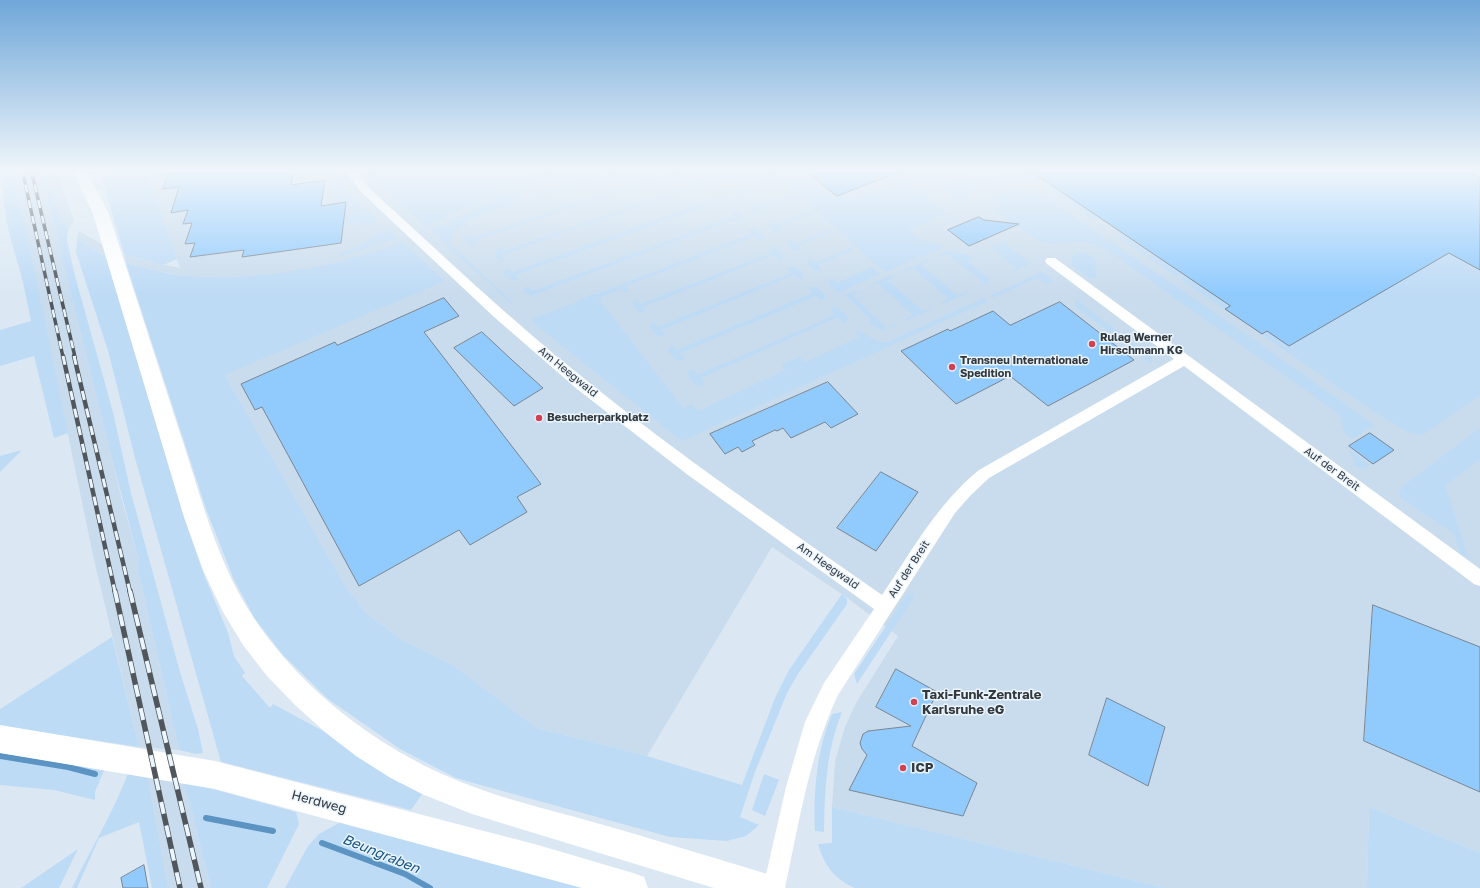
<!DOCTYPE html>
<style>
body{margin:0}
canvas{display:block;background:#dbe8f3}
</style>
<canvas width="1480" height="888"></canvas>
<script>
const c = document.querySelector('canvas').getContext('2d');
c.lineJoin = 'round';
function paint(path, color) {
  c.fillStyle = color;
  c.fill(path, 'evenodd');
}
function trace(path, color, width, dash) {
  c.strokeStyle = color;
  c.lineWidth = width;
  c.lineCap = dash ? 'butt' : 'round';
  c.setLineDash(dash || []);
  c.stroke(path);
}
function write(font, color, halo, rows, align = 'center') {
  c.font = font + ' "Golos Text",sans-serif';
  c.lineWidth = 3;
  c.setLineDash([]);
  c.textBaseline = 'middle';
  c.strokeStyle = halo;
  c.fillStyle = color;
  for (const [text, x, y, turn = 0] of rows) {
    c.save();
    c.translate(x, y);
    c.rotate((+turn || 0) * Math.PI / 180);
    c.textAlign = isNaN(turn) ? turn : align;
    if (halo) c.strokeText(text, 0, 0);
    c.fillText(text, 0, 0);
    c.restore();
  }
}
paint(new Path2D(`
 M15 169H40L107 439 110 444V451L122 500 139 561V574L179 750 139 747 94 560 34 271 18 191Z
 M44 169H56L74 221 68 230 59 215Z
 M152 169H1480V853L1369 807 1367 888H1165L832 807 835 761 845 727 856 703 898 636 846 597 772 547 647 756 537 728 453 665 402 640 366 613 347 589 225 375 180 275 157 271 126 263 124 254 151 262 180 268 150 179Z
 M79 231 103 245 106 257 86 245 77 237Z
 M147 771 184 781 211 888H168Z`), '#c9dced');
paint(new Path2D(`
 M0 169H15L18 191 68 433 54 438 34 356 0 366V330L31 321C27 303 24 284 19 267 11 239 0 206 4 177H0Z
 M40 169H44L59 215 68 230 67 241 75 276 113 412 131 493 180 672 198 729 203 753 196 754 179 750 139 574V561L110 451V444L107 439Z
 M103 169H152L150 180 177 259 163 265 124 254 102 179Z
 M334 169H339C339 191 362 204 376 219L377 222 374 224 358 227 359 221 348 223 347 226H343L346 202 333 204 336 176Z
 M368 169H538L494 194 426 227 384 188Z
 M546 169H562L535 177 538 182 520 188 515 192 521 201 465 221 468 225C458 229 450 233 450 244L514 304 513 305 431 231 486 203Z
 M616 169H625L533 199 531 197Z
 M677 169H685L474 241 475 247 472 246 463 238 468 234 472 238Z
 M768 169H799L833 199 841 196 847 201 887 187 880 181 897 174 958 221 957 222 946 214 908 230 919 239 946 246 885 272Z
 M987 169H1001L1000 176 995 180 967 191 964 200 967 206 941 187Z
 M1040 177 1064 193 1059 196 1034 179Z
 M700 179 711 184 710 187 707 189 702 185 502 255 504 260 501 262 495 255 496 250 500 247 504 251 696 184 693 180Z
 M773 179 775 181 741 193 745 197C739 199 736 195 731 191L734 187 739 191Z
 M1013 189 1033 191 1044 196 1276 355 1374 425 1353 439 1345 433 1339 414 1104 248 1082 242 1049 244 1037 240 999 214C995 208 994 203 997 196Z
 M714 194 722 195 728 202 724 205 720 201 516 275 518 280 516 281 512 280 502 273 508 268 513 272 717 198Z
 M791 195 793 197 759 209 764 214C756 216 754 212 749 207L752 204 756 208Z
 M1066 195 1099 217 1093 220 1060 197Z
 M735 210 743 217 738 224 733 220 530 296 523 290 528 286 533 291 734 216 731 211Z
 M810 212 812 214 778 227 781 232 774 231 767 224 771 221 775 225Z
 M753 228 763 235V239L760 241 755 236 626 286 629 292H624L620 289 598 298 683 408 692 404 698 411 786 370 781 365 800 357 805 362 859 337 855 331C865 330 871 343 888 342L984 298 988 301 682 441 532 322 534 318 572 304 594 293 595 295 752 233 748 229Z
 M830 230 832 232 798 246 801 251 794 250 786 242 790 239 795 244Z
 M381 231 391 232 398 238 340 256V253L358 247Z
 M1123 233 1151 252 1145 255 1117 236Z
 M77 237 86 245 106 257 185 520 203 572 228 633 234 656 245 673 242 676 270 708 273 704 325 732 339 743 396 781 423 793 411 810 221 762 135 458 109 354 76 252Z
 M403 242 444 281 225 375 347 589 366 613 402 640 453 665 537 728 647 756 742 785 775 698 789 670 842 594 847 599V604L798 674 787 693 755 772 740 817 759 825 746 836 727 841 670 837 477 784 456 778 400 749 328 699 283 655 255 619 234 580 206 509 126 263C146 268 165 274 186 276 260 282 334 267 403 242Z
 M1003 242 1031 263 1011 273 1017 268 993 249 983 252Z
 M768 247C775 246 783 251 783 258L779 260 774 255 643 307 646 313 638 312 632 302 635 299 641 304 771 253Z
 M851 248 853 250 818 265 822 271 814 270 807 263 809 258 815 263Z
 M948 251 975 257 967 261 990 279 989 283 978 287 984 283 947 254 940 256 938 255Z
 M1079 253 1090 255 1095 260 1096 276 1094 278H1089L1072 265V258Z
 M1153 253 1183 274 1176 277 1147 256Z
 M1449 253 1471 265 1469 267 1480 273V395L1423 435 1408 432 1381 416 1179 278 1185 275 1230 306 1225 309 1262 334 1267 331 1289 346Z
 M927 260 929 261 921 265 957 295 966 292 967 293 943 304 941 303 948 298 913 268 905 272 904 270Z
 M789 266 795 267 802 273 803 278 801 279 794 275 661 330 665 335 658 336 650 327 653 322 658 327 791 273 787 267Z
 M872 267 880 274 838 293 828 283 831 278 837 283Z
 M1042 272 1053 281 1046 284 1037 278 992 298 989 296Z
 M893 274 895 276 887 280 923 311 930 308 932 309 907 320 905 319 913 315 878 283 870 286 869 285Z
 M809 287H816L826 296 825 298 821 300 816 296 680 353 685 359C676 363 672 356 668 350L672 345 677 350 813 293 809 288Z
 M858 290 859 291 852 295 887 328 894 324 896 326 881 330 869 323 872 321 845 295Z
 M1075 299 1152 357 1151 364 1075 306Z
 M831 308C838 307 847 313 848 320L845 323 838 317 701 378 705 384 702 386C695 385 688 379 688 371L692 369 697 375 835 315 830 309Z
 M1480 428V459L1448 483 1446 487 1468 558 1461 554 1454 534 1399 496 1402 487Z
 M1349 449 1370 465 1364 469 1355 466Z
 M22 450 0 472V456Z
 M908 593 914 597 857 684 854 674Z
 M112 637 139 747 0 726V709Z
 M842 712C826 752 825 789 824 832L815 831C813 793 817 749 832 714Z
 M0 747 106 766 95 792V800L54 790 0 785Z
 M130 768 147 771 168 888H152L139 822 99 838 77 888H72C91 848 115 810 130 768Z
 M764 774 779 780 765 816 752 810Z
 M184 781 296 812 299 824 267 888H211Z
 M832 807 1165 888H855C834 879 824 865 818 844L832 843Z
 M1369 807 1480 853V888H1367Z
 M341 822 583 888H285L308 846 319 834Z
 M78 849 59 888H21Z`), '#bedbf6');
trace(new Path2D(`
 M0 756 68 767 95 774
 M206 818 273 831
 M322 843 405 874 430 888`), '#5b93c3', 6);
const building = new Path2D(`
 M170 169H294L291 185 325 180 321 206 346 202 341 243 242 257 244 250 190 257 195 243 185 244 192 223 183 224 188 210 171 213 179 187 163 189Z
 M804 169H907L837 196Z
 M1028 169H1462L1480 178V270L1449 253 1289 346 1267 331 1262 334 1225 309 1230 306Z
 M979 217 984 220 1019 224 969 246 948 230Z
 M444 298 459 316 424 332 541 484 517 497 527 512 470 545 459 530 359 586 262 407 255 410 241 384 335 342 337 345Z
 M1060 302 1134 360 1048 406 1010 376 956 404 901 351 948 329 950 331 993 311 1010 325Z
 M482 332 512 360 543 388 514 406 454 348Z
 M828 382 858 414 831 428 825 422 791 438 783 428 777 431 775 430 752 441 755 445 742 452 738 447 725 454 710 434Z
 M1370 433 1394 450 1373 464 1349 446Z
 M881 472 918 492 876 551 837 528Z
 M1373 605 1480 647V792L1364 741Z
 M896 669 937 692 912 746 977 783 963 816 849 790 867 755 862 749 860 743 863 734 868 731 911 726 876 707Z
 M1107 698 1165 727 1148 786 1089 755Z
 M144 865 148 888H123L121 878Z`);
paint(building, '#91cbfe');
trace(building, '#7b8690', 1);
paint(new Path2D(`
 M348 169H358L361 178 369 188C441 253 510 320 586 380 681 457 782 525 882 595 912 551 937 504 979 470L1174 359 1047 264 1045 261 1047 258H1055L1480 569V586L1474 584 1184 366 989 478 971 495 955 513 838 695C809 756 799 823 785 888H763L786 787 805 722 824 683 874 609 688 475 577 389 494 317 361 192 350 178Z`), '#fff');
paint(new Path2D(`
 M72 169H86L109 214C132 285 155 356 178 427 194 474 206 522 226 567 266 659 352 733 442 774 490 796 543 808 593 822 650 838 707 856 764 873L775 877 779 888H714L472 814 422 794 389 777 356 756 325 732 295 705 267 676 243 645 223 612 203 570 184 517 93 214Z
 M0 725 215 761 538 845 633 873 644 877 648 888H582L215 789 0 753Z`), '#fff');
const railFar2 = new Path2D(`
 M22 169 63 357
 M31 169 75 357`);
const railFar1 = new Path2D(`
 M63 356 115 592
 M74 356 130 592`);
const rail = new Path2D(`
 M115 591 180 888
 M130 591 201 888`);
trace(railFar2, '#50565b', 3.5);
trace(railFar1, '#50565b', 4.5);
trace(rail, '#50565b', 5.5);
trace(railFar2, '#ebf5fe', 2.5, [8]);
trace(railFar1, '#ebf5fe', 3, [9]);
trace(rail, '#ebf5fe', 4, [12]);
const sky = c.createLinearGradient(0, 0, 0, 293);
sky.addColorStop(0, '#6fa7d9');
sky.addColorStop(0.58, '#eff5fa');
sky.addColorStop(1, '#eff5fa00');
c.fillStyle = sky;
c.fillRect(0, 0, 1480, 293);
for (const [x, y, r, color] of [
 [1092,344,4,"#d24152"],
 [952,367,4,"#d24152"],
 [539,418,4,"#d24152"],
 [914,702,4,"#d24152"],
 [903,768,4,"#d24152"]
]) {
  const dot = new Path2D();
  dot.arc(x, y, r, 0, 2 * Math.PI);
  c.fillStyle = color;
  c.fill(dot);
  trace(dot, '#ebf5fe', 1.5);
}
write('bold 11px', '#33383c', '#ebf5fe', [
 ["Rulag Werner",1100,338],
 ["Hirschmann KG",1100,351],
 ["Transneu Internationale",960,361],
 ["Spedition",960,374],
 ["Besucherparkplatz",547,418]
], 'left');
write('11px', '#33383c', '#ebf5fe', [
 ["Am Heegwald",568,372,39],
 ["Auf der Breit",1332,469,36],
 ["Am Heegwald",828,566,35],
 ["Auf der Breit",909,569,-57]
]);
write('bold 13px', '#33383c', '#ebf5fe', [
 ["Taxi-Funk-Zentrale",922,695],
 ["Karlsruhe eG",922,710],
 ["ICP",911,768]
], 'left');
write('13px', '#33383c', '#ebf5fe', [
 ["Herdweg",319,802,15]
]);
write('italic 14px', '#135382', '#ebf5fe', [
 ["Beungraben",381,854,22]
]);
</script>
